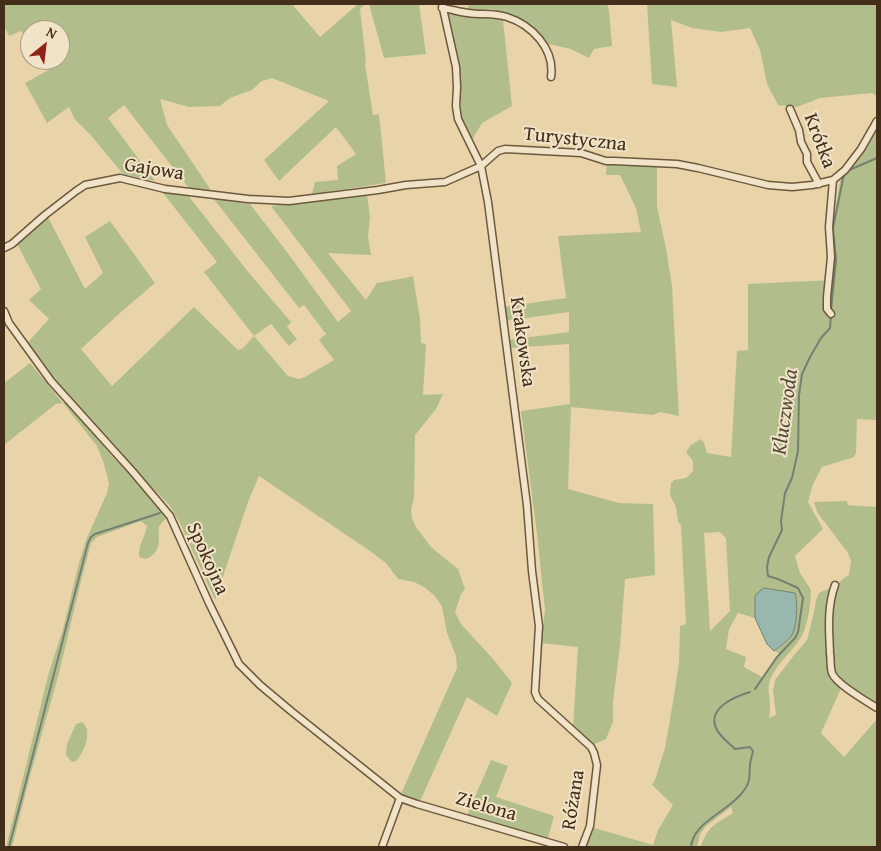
<!DOCTYPE html>
<meta charset="utf-8">
<style>
body{margin:0}
#map{position:relative;width:881px;height:851px;overflow:hidden;background:#e9d4a9;font-family:"Gentium Book Plus",serif}
canvas{display:block}
.frame{position:absolute;inset:0;border:5px solid #422e19;pointer-events:none}
.north{position:absolute;left:20px;top:20px;width:50px;height:50px;box-sizing:border-box;background:#f1e3c7;border:1px solid #ab9b81;border-radius:50%;rotate:29deg;font-size:14px;font-weight:700;line-height:20px;text-align:center;color:#422e19}
.north::after{content:'';display:block;margin:auto;width:18px;height:22px;background:#8f2418;clip-path:polygon(50% 0,100% 100%,50% 72%,0 100%)}
</style>
<div id="map">
<canvas width="881" height="851"></canvas>
<div class="frame"></div>
<div class="north">N</div>
</div>
<script>
const c = document.querySelector('canvas').getContext('2d');
c.lineJoin = 'round';
function paint(path, color) {
  c.fillStyle = color;
  c.fill(path, 'evenodd');
}
function trace(path, color, width, dash) {
  c.strokeStyle = color;
  c.lineWidth = width;
  c.lineCap = dash ? 'butt' : 'round';
  c.setLineDash(dash || []);
  c.stroke(path);
}
function write(font, color, halo, rows, align = 'center') {
  c.font = font + ' "Gentium Book Plus",serif';
  c.lineWidth = 4;
  c.setLineDash([]);
  c.textBaseline = 'middle';
  c.strokeStyle = halo;
  c.fillStyle = color;
  for (const [text, x, y, turn = 0] of rows) {
    c.save();
    c.translate(x, y);
    c.rotate((+turn || 0) * Math.PI / 180);
    c.textAlign = isNaN(turn) ? turn : align;
    if (halo) c.strokeText(text, 0, 0);
    c.fillText(text, 0, 0);
    c.restore();
  }
}
paint(new Path2D(`
 M4 4H292L320 37 358 4H365L360 9 366 62 365 64 373 115 379 114 386 183 312 194 315 182 338 180 337 166 356 154 336 127 279 181 264 160 329 101 272 78 262 81 252 90 230 98 220 106 189 107 160 99 167 125 211 190 189 188 124 105 108 118 155 181 123 174 89 133 75 120 69 107 47 123 25 83 52 68 45 60H60V30H30V42L21 31 9 36 4 26Z
 M369 4H419L426 54 384 58Z
 M469 4H607L609 10 612 46 594 49 589 58 571 49 549 44 526 24 467 11Z
 M647 4H877V96L872 93 820 98 797 107 778 105 767 84 760 50 750 28 721 32 692 28 671 20 677 87 652 84Z
 M445 12 492 17 503 20 512 106 482 123 472 140 461 115 458 60Z
 M877 124V420L857 419 856 453 854 457 822 467 813 484 808 502 823 529 795 556 800 573 811 590C811 603 808 627 800 639 791 653 777 663 770 680 767 689 770 696 770 706 771 710 769 714 769 718L776 715 773 691 775 680 794 655 807 640 814 612 816 600 819 593 835 586 844 578 849 575 851 561 848 553 817 512 814 502 847 501 848 505 877 507V706L843 684 821 733 844 757 877 719V847H701C707 826 716 824 733 813L731 807 706 826 700 834 697 847H584L591 827 653 845 658 830 673 805 652 785 655 780 665 748 674 696 679 663 680 626 686 624 681 525 678 522 676 507 670 495 671 483 674 480 686 478 693 471V461L686 452 691 445 701 439 704 443 707 453 731 457 737 351 748 350V284L832 280 834 255 832 228 841 176ZM720 532 726 538 730 611 710 631 704 533ZM795 593C798 601 797 628 792 635 789 640 779 647 774 651L779 653 762 677 744 667 746 657 726 649 729 629 738 613 755 618V596Z
 M607 163 657 166V207L666 248 672 286 679 416 660 412 653 415 571 407 568 489 619 503 653 504 655 575 625 579 620 646 613 702V722L606 739 592 745 573 727 578 647 541 643 545 610 537 534 521 411 570 404 569 344 509 348V340L569 332V312L505 321 503 307 566 298 558 236 641 232 636 208 620 175H606Z
 M160 189 187 194 249 273 291 322 287 327 297 339 289 346 271 324 254 336 288 376 299 379 305 377 334 360 319 340 326 334 304 305 299 308 213 198 250 204 287 252 338 322 351 311 271 206 367 194 370 217 368 237 371 255 328 253 366 300 377 283 405 278 413 276 420 319 421 343 426 344 423 395 443 394 436 409 415 435 414 498 411 510 412 518 416 527 431 547 458 569 465 589 461 594 455 612 461 624 494 660 512 683 497 716 467 697 420 801 401 794 457 668 456 656 447 633 442 606 434 595 424 587 414 582 398 579 386 563 370 551 259 476 248 502 215 600 180 523 170 506 131 466 106 436 52 377 28 342 49 319 29 300 41 289 17 244 48 217 85 289 103 273 85 237 110 221 155 283 121 312 81 349 112 386 194 307 238 350 243 348 254 336 204 272 217 262Z
 M30 363 63 403 67 402 111 455 150 495 168 517C164 520 161 523 159 527 158 531 159 535 159 540 159 549 154 556 146 559L139 557C138 544 145 538 147 526L141 521 97 537 91 543 81 581 59 673 30 776 12 847H6L49 672 63 629 79 563 86 540 107 493 109 483 103 461 97 446 63 403 56 404 4 445V383Z
 M82 722C84 724 86 726 87 729 89 739 83 754 76 761L72 762 66 755 67 744 76 724Z
 M491 760 508 766 496 797 554 816 548 838 467 815Z`), '#b1be8c');
const water = new Path2D(`
 M764 588 795 593C798 601 797 628 792 635 789 640 779 647 774 651L767 644 755 618V596Z`);
paint(water, '#98b7ad');
trace(water, '#768072', 1);
trace(new Path2D(`
 M847 171 877 158
 M831 310 836 260 833 228 844 174
 M755 689 777 657 795 638 798 632 803 598 798 588 778 579 768 576 767 567 769 557 782 530 781 521 785 493 792 478 798 451 799 395 802 374 810 357 821 338 830 328 831 315
 M9 847 88 543 91 537 95 534 160 513
 M691 847C693 821 731 811 745 789 751 780 749 776 750 766 750 761 752 756 753 751L750 747 735 749C728 742 720 737 716 728 707 708 736 696 750 692`), '#768072', 2);
const minor = new Path2D(`
 M442 4 456 67 457 87 456 106 458 119 481 166 488 202 527 505 532 571 539 626 535 692 538 699 591 747 594 753 597 765 590 826 582 847
 M442 8C451 9 459 12 468 13 481 15 494 13 507 17 532 25 555 49 551 77
 M790 109 799 130 801 142 807 154V162L819 184
 M4 248 12 244 45 215 76 191 85 185 120 178 165 189 248 199 289 201 378 190 406 185 445 182 481 166 498 151 505 149 581 153 606 161H614L677 164 698 168 768 185 792 187 812 185 833 180 845 170 861 149 877 121
 M4 311 9 323 51 381 133 472 170 516 209 603 239 664 260 685 291 711 400 798 417 804 564 847
 M831 314 827 309V297L831 257 829 227 833 180
 M835 585C827 607 829 630 830 653 831 660 830 667 832 673 836 684 866 701 877 708
 M382 847 400 798`);
trace(minor, '#6c583d', 9);
trace(minor, '#f1e3c7', 6);
write('20px', '#422e19', '#f1e3c7', [
 ["Turystyczna",575,140,6],
 ["Krótka",819,141,69],
 ["Gajowa",154,170,9],
 ["Krakowska",522,342,82],
 ["Spokojna",207,559,66],
 ["Różana",574,800,-81],
 ["Zielona",486,807,16]
]);
write('italic 21px', '#534937', '#f1e3c7', [
 ["Kluczwoda",786,412,-82]
]);
</script>
